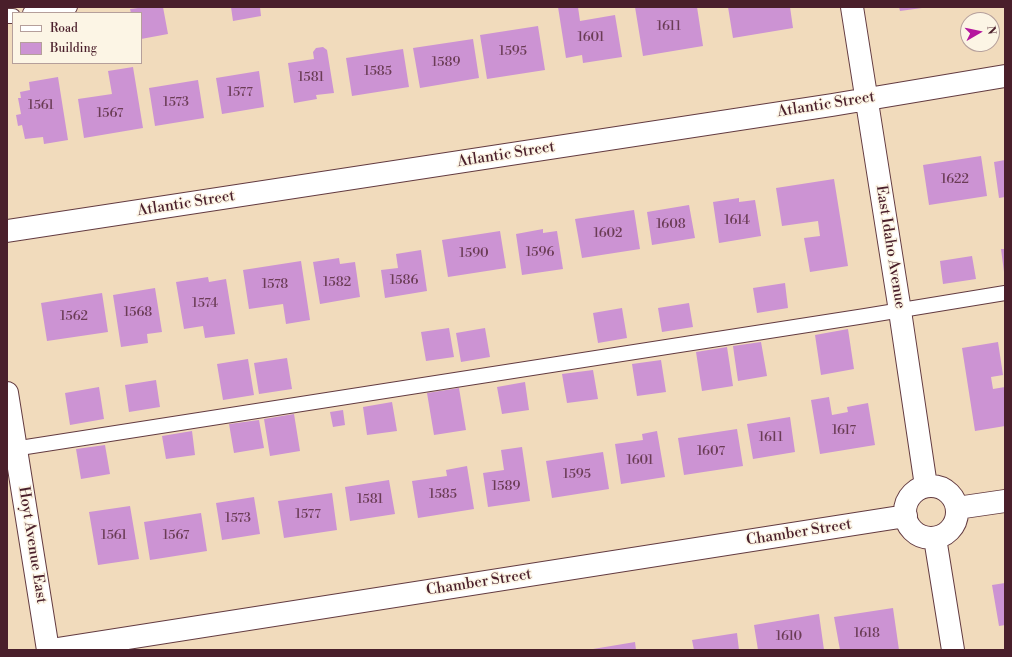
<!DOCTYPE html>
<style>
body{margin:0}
#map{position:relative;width:1012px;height:657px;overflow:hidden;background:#f1dbbc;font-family:"Libre Bodoni",serif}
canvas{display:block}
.frame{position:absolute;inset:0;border:8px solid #4a1f2b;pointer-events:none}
.legend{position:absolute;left:12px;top:12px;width:130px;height:52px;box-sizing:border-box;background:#fcf5e5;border:1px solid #b59f9b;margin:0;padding:5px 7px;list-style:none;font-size:12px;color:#4a1f2b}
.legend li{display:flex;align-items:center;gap:8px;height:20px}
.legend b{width:20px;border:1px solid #b59f9b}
.north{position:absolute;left:960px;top:12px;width:40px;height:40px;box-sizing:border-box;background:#fcf5e5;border:1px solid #b59f9b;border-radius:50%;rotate:81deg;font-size:11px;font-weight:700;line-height:16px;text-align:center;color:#4a1f2b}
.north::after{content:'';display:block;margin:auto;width:14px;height:18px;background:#b5179e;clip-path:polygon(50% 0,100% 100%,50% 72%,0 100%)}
</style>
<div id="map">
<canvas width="1012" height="657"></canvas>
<div class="frame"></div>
<ul class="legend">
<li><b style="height:5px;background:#fff"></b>Road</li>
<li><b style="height:11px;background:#cc93d3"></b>Building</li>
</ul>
<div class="north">N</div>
</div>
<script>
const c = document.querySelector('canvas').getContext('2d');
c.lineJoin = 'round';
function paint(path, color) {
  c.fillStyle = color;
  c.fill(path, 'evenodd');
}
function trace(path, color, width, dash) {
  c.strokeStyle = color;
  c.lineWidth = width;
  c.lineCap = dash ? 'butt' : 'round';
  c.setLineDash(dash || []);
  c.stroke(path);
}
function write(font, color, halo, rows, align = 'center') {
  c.font = font + ' "Libre Bodoni",serif';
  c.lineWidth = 3;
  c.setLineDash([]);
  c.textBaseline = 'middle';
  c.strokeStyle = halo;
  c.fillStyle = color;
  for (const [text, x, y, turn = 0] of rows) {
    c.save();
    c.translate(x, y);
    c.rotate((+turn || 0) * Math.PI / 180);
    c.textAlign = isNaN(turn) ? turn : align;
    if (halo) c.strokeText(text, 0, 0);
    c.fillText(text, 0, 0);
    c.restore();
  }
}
paint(new Path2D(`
 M146 7H163L168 34 141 39V13H131L130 9Z
 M231 7H260L261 16 233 21Z
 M558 7H578L580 21 615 15 622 57 583 63 582 55 566 58Z
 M635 7H697L703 46 643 56Z
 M728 7H790L793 28 733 38Z
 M899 7H922V8L900 11Z
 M538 26 545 70 487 79 480 35Z
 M473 39 479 78 420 88 413 48Z
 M323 47 327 50 334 93 316 95 317 99 294 103 288 63 314 59 313 52 316 48Z
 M403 49 409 87 352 96 346 58Z
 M133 67 143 128 84 138 78 99 112 94 108 71Z
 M259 71 264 107 222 114 216 78Z
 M58 77 68 140 44 144 43 137 25 139 22 125 18 126 16 115 21 114 18 98H21L20 92 30 90 29 82Z
 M198 80 204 118 155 126 149 88Z
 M981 156 987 196 929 205 923 165Z
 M1005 160V197L999 198 994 162Z
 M834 179 848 266 810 272 804 238 820 236 818 221 782 226 776 188Z
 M739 198V202L755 200 761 236 719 243 713 202Z
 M689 205 695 238 652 245 647 212Z
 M634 210 640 249 582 258 575 219Z
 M543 229V233L557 231 563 269 522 275 516 234Z
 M500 231 506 268 448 277 442 240Z
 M1001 249H1005V272H1004Z
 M421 250 427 291 385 298 381 270 398 268 396 254Z
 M972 256 976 279 943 284 940 261Z
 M339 258 340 264 355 262 360 297 320 304 313 262Z
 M301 261 310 320 286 324 283 304 249 309 243 270Z
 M208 277 209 282 226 279 235 334 205 338 203 326 184 329 176 282Z
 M785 283 788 308 757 313 753 288Z
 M155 288 162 332 147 334 148 343 121 347 113 295Z
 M102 293 108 332 47 341 41 303Z
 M689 303 693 327 662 332 658 308Z
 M622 308 627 338 598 343 593 313Z
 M449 328 454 357 426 361 421 332Z
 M485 328 490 357 461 362 456 333Z
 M848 329 854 369 821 375 815 335Z
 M761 342 767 376 738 381 733 346Z
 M998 342 1003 375 991 377 993 389 1005 387V426L975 431 962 348Z
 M727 347 733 386 702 391 696 352Z
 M287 358 292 389 259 394 254 363Z
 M248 359 254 395 223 400 217 364Z
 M661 360 666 392 637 396 632 364Z
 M593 370 598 399 567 403 562 374Z
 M156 380 160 407 129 412 125 385Z
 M525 382 529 410 502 414 497 387Z
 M99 387 104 419 70 425 65 393Z
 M459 388 466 430 434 435 427 393Z
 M829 397 832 415 848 412 847 407 868 403 875 445 820 454 811 400Z
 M392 402 397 431 367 435 363 407Z
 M343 410 345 425 333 427 330 412Z
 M294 414 300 451 270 456 264 419Z
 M790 417 795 452 753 459 747 424Z
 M259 420 264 448 234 453 229 424Z
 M737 429 743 466 684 475 678 438Z
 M192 431 195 455 166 459 162 436Z
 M657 431 665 477 621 484 615 444 643 440 642 434Z
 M105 445 110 474 81 479 76 449Z
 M522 447 530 501 488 507 483 473 504 470 501 450Z
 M603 452 609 489 552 498 546 461Z
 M467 466 474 509 418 518 412 481 447 476 446 470Z
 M389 480 395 514 350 521 345 487Z
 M332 493 337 530 284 538 278 501Z
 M254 497 260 534 222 540 216 503Z
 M130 506 139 559 98 565 89 512Z
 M201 513 207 551 150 560 144 522Z
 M1005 583V625L999 626 992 585Z
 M893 608 899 650H840L834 617Z
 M819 614 824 650H758L754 625Z
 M737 633 739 650H694L692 640Z
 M635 642 636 650H593V649Z`), '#cc93d3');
const lane = new Path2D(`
 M30 13 70 7
 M7 16H13
 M7 450 865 316 1005 293`);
const street = new Path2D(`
 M852 7 900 311 926 486
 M7 231 832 105 1005 76
 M7 393 48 650
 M905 512a26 26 0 1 1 52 0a26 26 0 1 1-52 0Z
 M957 508 1005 501
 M935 538 953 650
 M51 650 906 516`);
trace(lane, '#633b41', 16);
trace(street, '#633b41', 24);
trace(lane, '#fff', 14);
trace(street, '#fff', 22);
write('13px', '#6a3c55', null, [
 ["1611",669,27],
 ["1601",591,38],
 ["1595",513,52],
 ["1589",446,63],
 ["1585",378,72],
 ["1581",311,78],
 ["1577",240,93],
 ["1573",176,103],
 ["1561",41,106],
 ["1567",110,114],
 ["1622",955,180],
 ["1614",737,221],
 ["1608",671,225],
 ["1602",608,234],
 ["1596",540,253],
 ["1590",474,254],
 ["1586",404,281],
 ["1582",337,283],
 ["1578",275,285],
 ["1574",205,304],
 ["1568",138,313],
 ["1562",74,317],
 ["1617",844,431],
 ["1611",771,438],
 ["1607",711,452],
 ["1601",640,461],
 ["1595",577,475],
 ["1589",506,487],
 ["1585",443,495],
 ["1581",370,500],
 ["1577",308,515],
 ["1573",238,519],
 ["1561",114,536],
 ["1567",176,536],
 ["1618",867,634],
 ["1610",789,637]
]);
write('15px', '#4a1f2b', '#fcf5e5', [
 ["Atlantic Street",826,105,-9],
 ["Atlantic Street",506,155,-9],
 ["Atlantic Street",186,204,-9],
 ["East Idaho Avenue",890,247,81],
 ["Chamber Street",799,533,-9],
 ["Hoyt Avenue East",32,545,81],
 ["Chamber Street",479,583,-9]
]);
</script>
